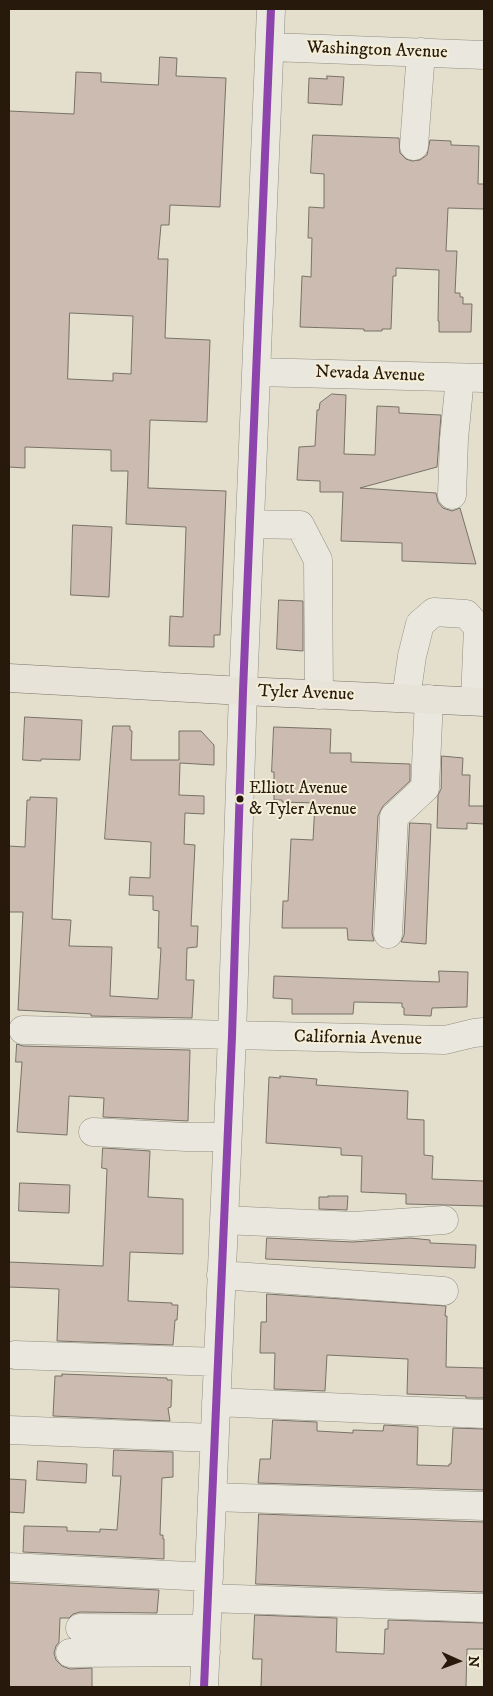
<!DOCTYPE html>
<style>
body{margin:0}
#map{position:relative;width:493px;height:1696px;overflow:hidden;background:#e4dfcc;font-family:"IM FELL DW Pica",serif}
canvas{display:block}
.frame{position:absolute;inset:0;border:10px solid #27190b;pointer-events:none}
.north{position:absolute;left:433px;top:1636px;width:50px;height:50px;-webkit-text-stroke:4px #f5eed7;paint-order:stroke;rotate:92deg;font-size:14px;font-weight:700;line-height:20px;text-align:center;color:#27190b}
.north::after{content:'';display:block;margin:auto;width:18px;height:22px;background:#27190b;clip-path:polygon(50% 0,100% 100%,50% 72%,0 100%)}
</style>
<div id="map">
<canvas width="493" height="1696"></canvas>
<div class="frame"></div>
<div class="north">N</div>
</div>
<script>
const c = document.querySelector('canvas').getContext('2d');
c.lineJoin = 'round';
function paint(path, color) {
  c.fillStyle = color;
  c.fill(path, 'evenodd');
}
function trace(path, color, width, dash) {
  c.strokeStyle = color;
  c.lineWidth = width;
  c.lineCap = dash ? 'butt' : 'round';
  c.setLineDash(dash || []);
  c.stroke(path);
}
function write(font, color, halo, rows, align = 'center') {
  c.font = font + ' "IM FELL DW Pica",serif';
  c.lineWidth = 4;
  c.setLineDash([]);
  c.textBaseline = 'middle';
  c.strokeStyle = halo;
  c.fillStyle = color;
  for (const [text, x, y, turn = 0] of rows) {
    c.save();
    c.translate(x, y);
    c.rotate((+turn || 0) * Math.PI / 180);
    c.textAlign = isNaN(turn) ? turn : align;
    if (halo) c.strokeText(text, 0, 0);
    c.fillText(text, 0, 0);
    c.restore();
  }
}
const building = new Path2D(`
 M160 57 177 58 176 76 226 78 220 207 170 205 169 225H161L158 259H168L165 338 210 340 207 422 150 420 148 488 226 491 220 635H214V647L169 646 170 616 183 617 186 527 126 524 128 471H111V450L25 447V468L9 467V111L74 114 76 72 101 73V82L158 85ZM70 313 133 316 131 374 113 373V381L68 379Z
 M327 76 344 77 342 105 308 103 309 78 327 79Z
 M313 135 399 138 400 153 406 159 412 161 420 160 427 155 430 140 451 141V145L479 146 478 184H484V209L448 208 446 251H457L455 293H460V297H463V304H472L471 332H439V321H438L439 270 396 268V276H393L391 329H382V331H364V329L300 327 302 276 311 277 312 238H308L309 207 324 208V174L311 173Z
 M332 394 346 395 344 454 375 455 377 406 399 407V413L441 415 437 467 360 488 436 493 438 502 443 508 452 511 460 508 476 564 402 561V543L341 541 343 492H320V481L297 480 299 447 315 446 317 410H319L320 403Z
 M73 525 112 527 109 597 71 595Z
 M279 600 303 601V651L277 649Z
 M25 717 82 720 80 760 41 759V761L23 760Z
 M113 726H130V730L132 731 131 760H179V731H201L214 745V765L180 763 179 795 204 796V814L185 813 184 844 195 845 191 926H198L197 947 187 948 186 980H194L192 1018 91 1016V1014L18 1010 23 912H9V846L25 847 27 800H30V797L57 798 52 919 71 920 69 946 112 947 110 996 158 999 161 948H158L159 911 153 910V896L129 895 130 877 150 878 151 842 105 839Z
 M274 727 331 729 330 753H351V762L410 764V781L383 806 378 816 372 933 374 941 348 940 347 928H282L283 901H288L291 839 313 840 315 803 282 802V800H274V772H272Z
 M442 756 463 758 462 775H470L469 806H484V824L467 823V829L437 828 438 795 441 789Z
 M410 823 431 824 426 944 401 942 404 935Z
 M439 971 468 972 467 1007 432 1008 431 1016 404 1015V1008L402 1007V1003L354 1002 353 1014H292V999L273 998 274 976 439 982Z
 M17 1044 23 1046 190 1050 188 1121 103 1117 104 1098 69 1096 67 1135 17 1132 22 1062H16Z
 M280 1076 317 1079 316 1085 408 1091 407 1119 424 1120V1155L433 1156 432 1179 484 1181V1206L406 1204V1194L361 1192 362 1156 341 1155V1148L266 1143 269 1077 280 1078Z
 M103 1148 150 1151 148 1197 183 1199V1254L130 1252 128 1301 172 1303V1305H178L177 1320H175L173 1345 57 1341 59 1289 9 1287V1262L103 1266 107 1169 102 1168Z
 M20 1183 70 1185 69 1213 19 1211Z
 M328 1196H348L347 1210 319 1209V1197H328Z
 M267 1238 353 1242 410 1238 430 1240V1243L476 1245 475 1268 266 1259Z
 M267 1294 446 1306 445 1316H447L446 1367 484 1368V1396L483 1398H466V1396L407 1394 408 1359 327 1355 325 1391 274 1389 275 1353H260L261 1322H266Z
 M62 1374 167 1378V1380H172L171 1407 168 1408 170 1421 53 1416 55 1376H62Z
 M273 1420 317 1422V1431L353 1433V1430L383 1431 384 1425 418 1427 417 1465 449 1466V1464H451L453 1428 484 1429V1490L258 1483 260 1459H270Z
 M114 1450 173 1452V1477L162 1478 160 1535H163V1539H164V1559L23 1552 24 1526 67 1527V1531L100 1532V1529L117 1530 121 1476H113Z
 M38 1461 87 1464 86 1483 37 1480Z
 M9 1479 26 1480 24 1513 9 1512Z
 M259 1514 484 1522V1592L256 1584Z
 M9 1583 159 1590 157 1613 80 1612 73 1614 69 1618H60L59 1642 56 1646 54 1653 56 1660 62 1666 70 1669 92 1668V1687H9Z
 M255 1615 337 1618 336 1652 384 1654 385 1629H388V1620L484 1623V1649H467L466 1687H261L262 1659H253Z`);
paint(building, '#ccbbb0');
trace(building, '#777267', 1);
const minor = new Path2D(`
 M270 47 484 55
 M414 146 421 52
 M256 372 484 378
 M452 495 454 439 460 378
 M250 524 300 525 318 560 319 695
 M406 698 412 656 420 624 434 612 466 614 478 627 475 701
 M388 934 394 817 425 788 429 699
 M23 1030 445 1040 474 1033 484 1032
 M93 1132 186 1137H227
 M224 1220 354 1226 444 1220
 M221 1275 444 1291
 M15 1355 218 1362
 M216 1402 484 1414
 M9 1430 214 1438
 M212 1497 484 1506
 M9 1567 209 1577
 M208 1598 484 1608
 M80 1628 206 1629
 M70 1653 206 1652
 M204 1687 232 1036 243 691 271 9`);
const major = new Path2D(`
 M9 678 243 691 484 702`);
trace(minor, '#928d81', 29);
trace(major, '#777267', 29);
trace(minor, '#eae8de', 28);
trace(major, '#e7e3d8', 28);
trace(new Path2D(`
 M204 1687 232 1036 243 691 271 9`), '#8e44ad', 8);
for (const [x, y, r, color] of [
 [240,799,4.5,"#27190b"]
]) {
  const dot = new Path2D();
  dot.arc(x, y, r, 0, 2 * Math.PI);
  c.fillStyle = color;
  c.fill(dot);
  trace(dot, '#f5eed7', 2);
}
write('17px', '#27190b', '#f5eed7', [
 ["Elliott Avenue",249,789],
 ["& Tyler Avenue",249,810]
], 'left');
write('18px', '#27190b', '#f5eed7', [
 ["Washington Avenue",377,51,2],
 ["Nevada Avenue",370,375,2],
 ["Tyler Avenue",306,694,2],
 ["California Avenue",358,1039,1]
]);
</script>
